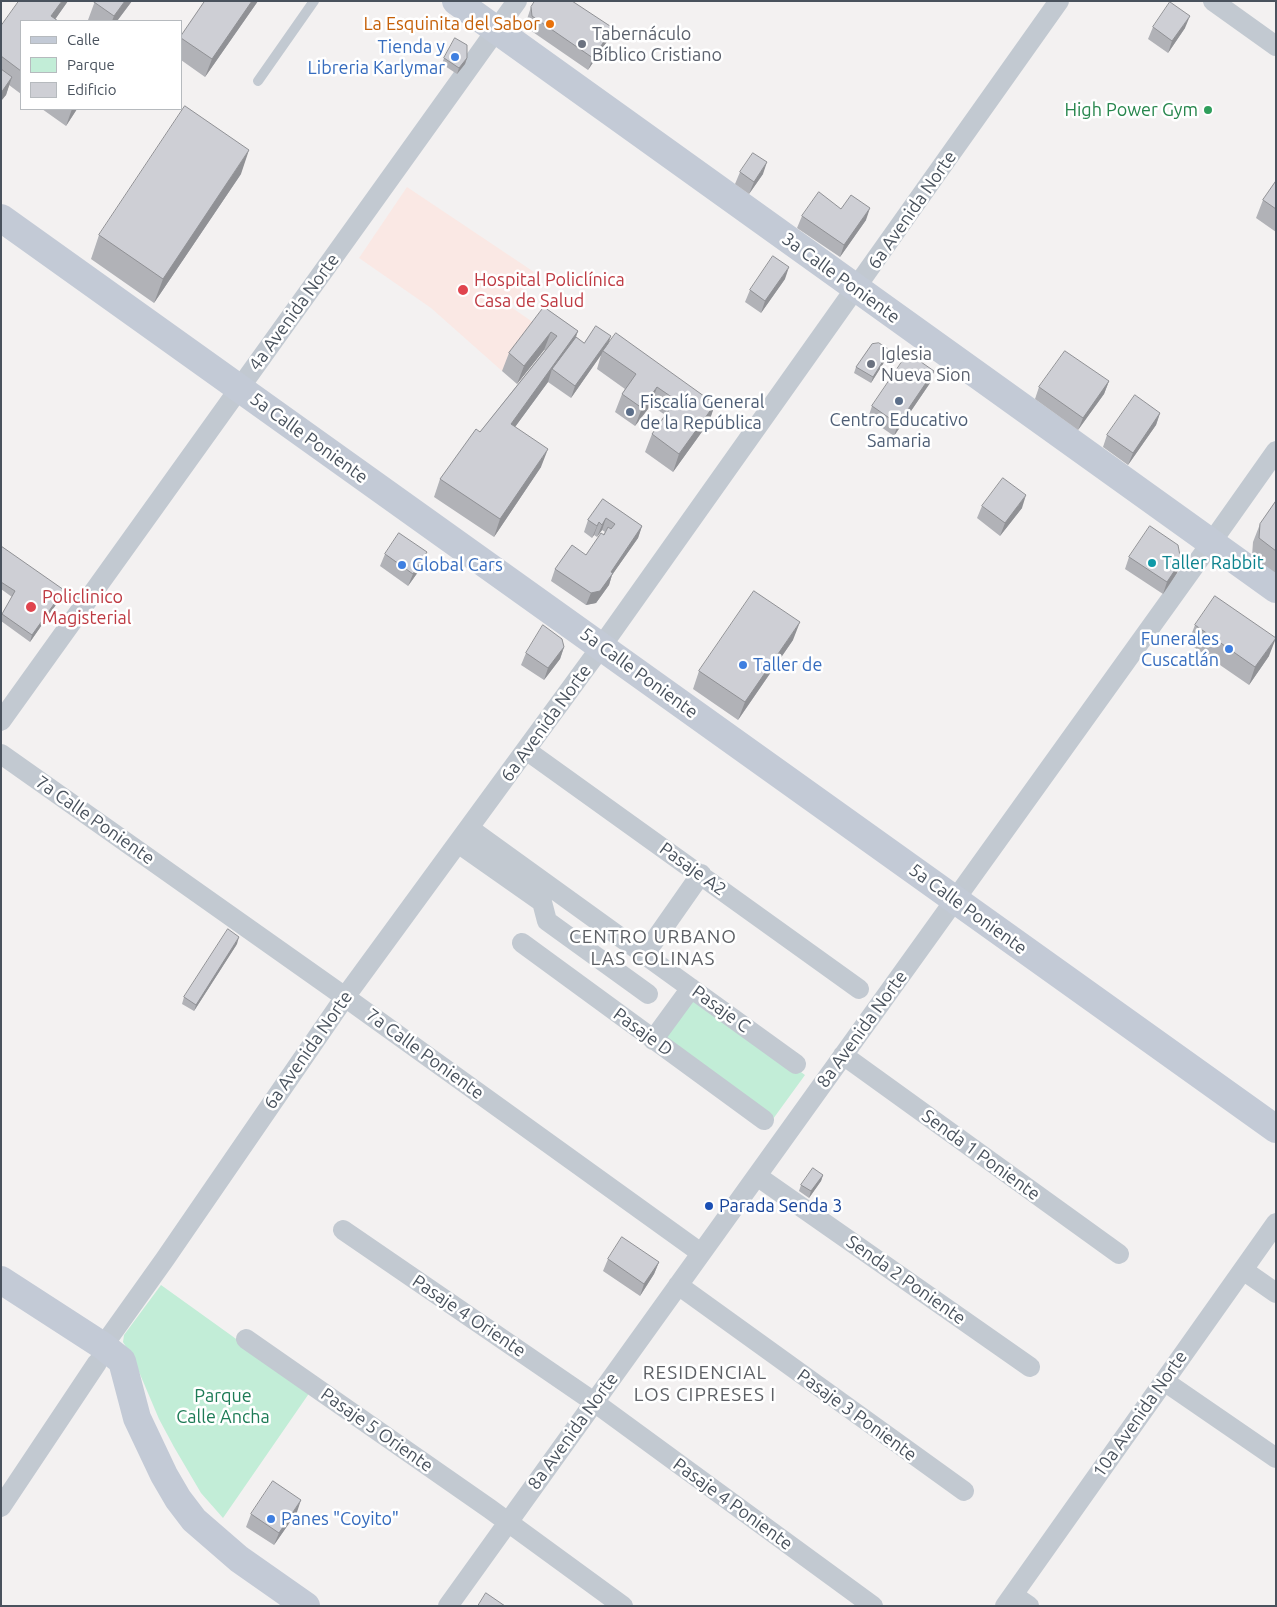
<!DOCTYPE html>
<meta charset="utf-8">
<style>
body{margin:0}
#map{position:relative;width:1277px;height:1607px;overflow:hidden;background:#f3f1f1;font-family:Ubuntu,sans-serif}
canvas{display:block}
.frame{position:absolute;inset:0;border:2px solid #49525d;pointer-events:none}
.legend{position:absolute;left:20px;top:20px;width:162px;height:90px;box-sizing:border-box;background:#fff;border:1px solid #b6babe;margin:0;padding:6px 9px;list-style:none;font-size:15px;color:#49525d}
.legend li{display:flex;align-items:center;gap:10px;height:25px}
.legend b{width:25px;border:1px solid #b6babe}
</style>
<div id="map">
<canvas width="1277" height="1607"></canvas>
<div class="frame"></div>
<ul class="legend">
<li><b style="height:6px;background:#c3cad6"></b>Calle</li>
<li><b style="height:14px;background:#c2edd7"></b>Parque</li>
<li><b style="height:14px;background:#cecfd5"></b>Edificio</li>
</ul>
</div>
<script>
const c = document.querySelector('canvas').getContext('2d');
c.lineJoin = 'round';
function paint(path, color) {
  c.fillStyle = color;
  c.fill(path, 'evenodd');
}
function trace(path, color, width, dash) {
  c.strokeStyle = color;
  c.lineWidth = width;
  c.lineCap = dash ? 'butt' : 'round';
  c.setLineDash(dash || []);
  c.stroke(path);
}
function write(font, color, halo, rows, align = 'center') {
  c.font = font + ' Ubuntu,sans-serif';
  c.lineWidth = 5;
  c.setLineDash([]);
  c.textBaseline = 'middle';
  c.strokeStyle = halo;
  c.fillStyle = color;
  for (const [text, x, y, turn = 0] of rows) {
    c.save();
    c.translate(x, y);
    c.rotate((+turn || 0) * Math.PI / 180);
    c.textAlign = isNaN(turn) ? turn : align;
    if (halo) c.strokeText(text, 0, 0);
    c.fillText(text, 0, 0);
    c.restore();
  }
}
paint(new Path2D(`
 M407 187 534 272 511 307 537 325 502 371 431 308 359 258Z`), '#fae8e4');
paint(new Path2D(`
 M695 996 805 1075 773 1119 663 1040Z
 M161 1285 310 1392 223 1518 201 1493 174 1447 159 1419 134 1360 123 1342 124 1335Z`), '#c2edd7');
trace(new Path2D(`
 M258 81 314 1`), '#c2c9d1', 10);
trace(new Path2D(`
 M1213 1 1276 46
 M1 721 517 1
 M526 750 859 989
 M1 754 345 997 701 1253
 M469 828 796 1064
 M458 843 542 902 547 921 648 994
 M522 943 764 1120
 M645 954 701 874
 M653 1040 691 988
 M843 1055 1119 1254
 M757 1176 1030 1367
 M343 1230 594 1402 873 1606
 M1243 1270 1276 1293
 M678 1285 964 1491
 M246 1339 490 1509 623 1606
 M103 1346 165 1259 345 997 601 647 1059 1
 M1164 1381 1276 1458
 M1 1507 97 1363
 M1013 1595 1029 1606
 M448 1606 1211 543 1276 451
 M1005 1606 1276 1223`), '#c2c9d1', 20);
trace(new Path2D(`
 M456 1 1276 589
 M1 218 1276 1129
 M1 1280 103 1346 122 1361 137 1418 164 1475 178 1499 194 1520 239 1559 306 1606`), '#c3cad6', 28);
paint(new Path2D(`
 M68 1 55 19 21 21V94L9 85 6 95 1 101V26Z
 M95 1H132L117 21H90L88 20Z
 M205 1H258L205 77 181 60V36Z
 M531 7 608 40 588 70 527 28V19Z
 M1153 27 1185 28 1168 53 1148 39Z
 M444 58H467L465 64 457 74 442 64Z
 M42 109H77L66 126Z
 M740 172 763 174 749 194 735 184Z
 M241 174 154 303 91 259 99 235Z
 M1276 181V232L1256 218 1263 200Z
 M841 209 866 220 840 257 797 228 802 216Z
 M785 279 761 313 745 302 750 290Z
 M544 307 578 331 576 337 584 343H608L715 404 709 422 673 472 645 452 652 434 665 415 651 405 635 426 615 412 622 394 625 389 597 369 601 355 571 398 548 382 515 427 541 467 494 537 434 497 440 479 480 432 545 350H544L517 384 502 371 509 353Z
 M888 356 871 383 854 373 856 367Z
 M934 371 930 383 894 436 868 418 872 406Z
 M1109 381 1104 394 1078 430 1035 399 1039 387Z
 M1160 413 1156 425 1128 465 1103 447 1107 435Z
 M603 499 642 526 638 538 612 575 609 585 596 603 586 605 551 581 555 569 586 555 605 532 602 530 597 537 594 535 592 538 584 532 588 520Z
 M1276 501V573L1252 556 1253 542 1260 524Z
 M982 506 1022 508 1000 536 977 518Z
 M1 546 62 596 30 642 1 621 2 614 12 597 1 589Z
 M385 554 423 565 408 586 380 566Z
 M1129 557 1181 561 1177 573 1163 594 1125 569Z
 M1195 625 1269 656 1249 685 1188 643Z
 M793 640 738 720 693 689 699 671Z
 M564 647 560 659 544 680 521 665 526 653Z
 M237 944 194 1011 182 1004 184 997Z
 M823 1175 821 1181 809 1198 799 1191 801 1185Z
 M608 1259 659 1262 654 1274 640 1296 603 1271Z
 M297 1512 274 1545 246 1527 251 1514Z`), '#b1b2b7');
paint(new Path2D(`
 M62 1H68L54 21 51 16Z
 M125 1H132L117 21H112L114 16Z
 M252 1H258L205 77 212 59Z
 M1190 16 1185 28 1168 53 1172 41Z
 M613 28 608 40 588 70 593 58Z
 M467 58 465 64 457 74 459 68Z
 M12 77 6 95 1 101V93Z
 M72 109H77L66 126Z
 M249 150 241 174 154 303 163 279Z
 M767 162 763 174 749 194 754 182Z
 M870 208 866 220 840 257 844 245Z
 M789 267 785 279 761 313 765 301Z
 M578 331 571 349 552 369 548 382 504 442 511 424Z
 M551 332 544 350 517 384 524 366Z
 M611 336 607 348 603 351 601 355 571 398 575 386Z
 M890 350 888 356 871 383 873 377Z
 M934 371 930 383 894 436 898 424Z
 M1109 381 1104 394 1078 430 1083 418Z
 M657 387 651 405 635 426 642 408Z
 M715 404 709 422 673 472 679 454Z
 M1160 413 1156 425 1128 465 1133 453Z
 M548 449 541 467 494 537 500 519Z
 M1026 495 1022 508 1000 536 1005 523Z
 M606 518 602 530 597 537 602 525Z
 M599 522 594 535 592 538 597 526Z
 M642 526 638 538 612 575 609 585 596 603 586 605 591 593 611 572Z
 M427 552 423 565 408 586 413 574Z
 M1181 561 1177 573 1163 594 1167 582Z
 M64 590 62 596 30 642 32 635Z
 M800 622 793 640 738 720 745 702Z
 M1276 638 1269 656 1249 685 1255 667Z
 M564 647 560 659 544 680 548 668Z
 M239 937 237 944 194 1011 196 1005Z
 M823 1175 821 1181 809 1198 811 1191Z
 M659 1262 654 1274 640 1296 644 1284Z
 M301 1500 297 1512 274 1545 279 1533Z`), '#909195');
const building = new Path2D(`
 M19 1H62L51 16 58 21H21V71L1 56V26Z
 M95 1H125L114 16 94 2Z
 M205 1H252L212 59 181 38V36Z
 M535 1H572L613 28 593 58 532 16 531 7Z
 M1170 2 1190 16 1172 41 1153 27Z
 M455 38 467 45V58L459 68 444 58Z
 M1 69 12 77 1 93Z
 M185 106 249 150 163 279 99 235Z
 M753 153 767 162 754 182 740 172Z
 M1276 181V209L1263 200Z
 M819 192 841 209 851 195 870 208 844 245 802 216Z
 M773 256 789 267 765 301 750 290Z
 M544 307 578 331 511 424 548 449 500 519 440 479 476 429 480 432 557 336 551 332 524 366 509 353Z
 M596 326 611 336 575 386 552 369 576 337 584 343Z
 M616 333 715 404 679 454 652 434 676 400 657 387 642 408 622 394 636 374 603 351Z
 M879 343 890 350 873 377 856 367 872 344Z
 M1065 351 1109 381 1083 418 1039 387Z
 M908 353 934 371 898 424 872 406Z
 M1135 395 1160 413 1133 453 1107 435Z
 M1003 478 1026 495 1005 523 982 506Z
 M603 499 642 526 611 572 613 573 600 591 591 593 555 569 572 545 586 555 601 533 604 535 608 527 611 529 615 524 606 518 602 525 599 522 597 526 588 520Z
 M1276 501V551L1259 538 1260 524Z
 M1150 526 1178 545 1181 561 1167 582 1129 557Z
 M399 533 427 552 413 574 385 554Z
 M1 546 64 590 32 635 2 614 15 591 1 582Z
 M754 591 800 622 745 702 699 671Z
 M1215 596 1276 638 1255 667 1195 625Z
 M543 625 562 639 564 647 548 668 526 653Z
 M228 929 239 937 196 1005 184 997Z
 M813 1168 823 1175 811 1191 801 1185Z
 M622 1237 659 1262 644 1284 608 1259Z
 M273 1481 301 1500 279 1533 251 1514Z
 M486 1593 505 1606H478Z`);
paint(building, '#cecfd5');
trace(building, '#909195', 1);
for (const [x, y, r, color] of [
 [550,24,5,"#e8710a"],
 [582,44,5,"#6b7280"],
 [455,57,5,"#3f7fe0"],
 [1208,110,5,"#2e9e5b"],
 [463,290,6,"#e0444e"],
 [871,364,5,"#6b7280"],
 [899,401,5,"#5c6f8a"],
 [630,412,5,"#5c6f8a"],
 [1152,563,5,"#0f9aa8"],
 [402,565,5,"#3f7fe0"],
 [31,607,6,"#e0444e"],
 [1229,649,5,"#3f7fe0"],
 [743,665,5,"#3f7fe0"],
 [709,1206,5,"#1a4fb4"],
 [271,1519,5,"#3f7fe0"]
]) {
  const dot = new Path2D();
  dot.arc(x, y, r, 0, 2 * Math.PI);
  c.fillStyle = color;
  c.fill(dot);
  trace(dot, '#fff', 2);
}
write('18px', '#c56008', '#fff', [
 ["La Esquinita del Sabor",540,24]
], 'right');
write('18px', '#5b616d', '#fff', [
 ["Tabernáculo",592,34],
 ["Bíblico Cristiano",592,55],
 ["Iglesia",881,354],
 ["Nueva Sion",881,375]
], 'left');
write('18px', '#366cbe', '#fff', [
 ["Tienda y",445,47,"right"],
 ["Libreria Karlymar",445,68,"right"],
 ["Global Cars",412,565],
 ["Funerales",1219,639,"right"],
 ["Cuscatlán",1219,660,"right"],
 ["Taller de",753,665],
 ["Panes \"Coyito\"",281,1519]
], 'left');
write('18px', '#27864d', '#fff', [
 ["High Power Gym",1198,110]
], 'right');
write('18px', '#49525d', '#fff', [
 ["6a Avenida Norte",912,210,-55],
 ["3a Calle Poniente",841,278,36],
 ["4a Avenida Norte",294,312,-54],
 ["5a Calle Poniente",309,438,36],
 ["5a Calle Poniente",639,673,36],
 ["6a Avenida Norte",546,723,-54],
 ["7a Calle Poniente",95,820,35],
 ["Pasaje A2",693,869,36],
 ["5a Calle Poniente",968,909,36],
 ["Pasaje C",721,1009,36],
 ["8a Avenida Norte",862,1029,-54],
 ["Pasaje D",643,1032,36],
 ["6a Avenida Norte",308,1050,-55],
 ["7a Calle Poniente",425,1054,36],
 ["Senda 1 Poniente",981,1155,36],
 ["Senda 2 Poniente",906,1280,35],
 ["Pasaje 4 Oriente",469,1316,34],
 ["10a Avenida Norte",1140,1414,-55],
 ["Pasaje 3 Poniente",857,1415,36],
 ["Pasaje 5 Oriente",377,1430,35],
 ["8a Avenida Norte",573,1431,-54],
 ["Pasaje 4 Poniente",733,1504,36]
]);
write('18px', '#be3a42', '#fff', [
 ["Hospital Policlínica",474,280],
 ["Casa de Salud",474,301],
 ["Policlinico",42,597],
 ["Magisterial",42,618]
], 'left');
write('18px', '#4e5e75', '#fff', [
 ["Fiscalía General",640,402],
 ["de la República",640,423],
 ["Centro Educativo",899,420,"center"],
 ["Samaria",899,441,"center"]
], 'left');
write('18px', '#0d838f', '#fff', [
 ["Taller Rabbit",1162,563]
], 'left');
write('18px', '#164399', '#fff', [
 ["Parada Senda 3",719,1206]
], 'left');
write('18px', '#1d7b56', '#fff', [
 ["Parque",223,1396],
 ["Calle Ancha",223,1417]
]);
c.letterSpacing = '1px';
write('19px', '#5d6065', '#fff', [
 ["CENTRO URBANO",653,937],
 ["LAS COLINAS",653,959],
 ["RESIDENCIAL",705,1373],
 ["LOS CIPRESES I",705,1395]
]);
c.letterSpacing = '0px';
</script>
